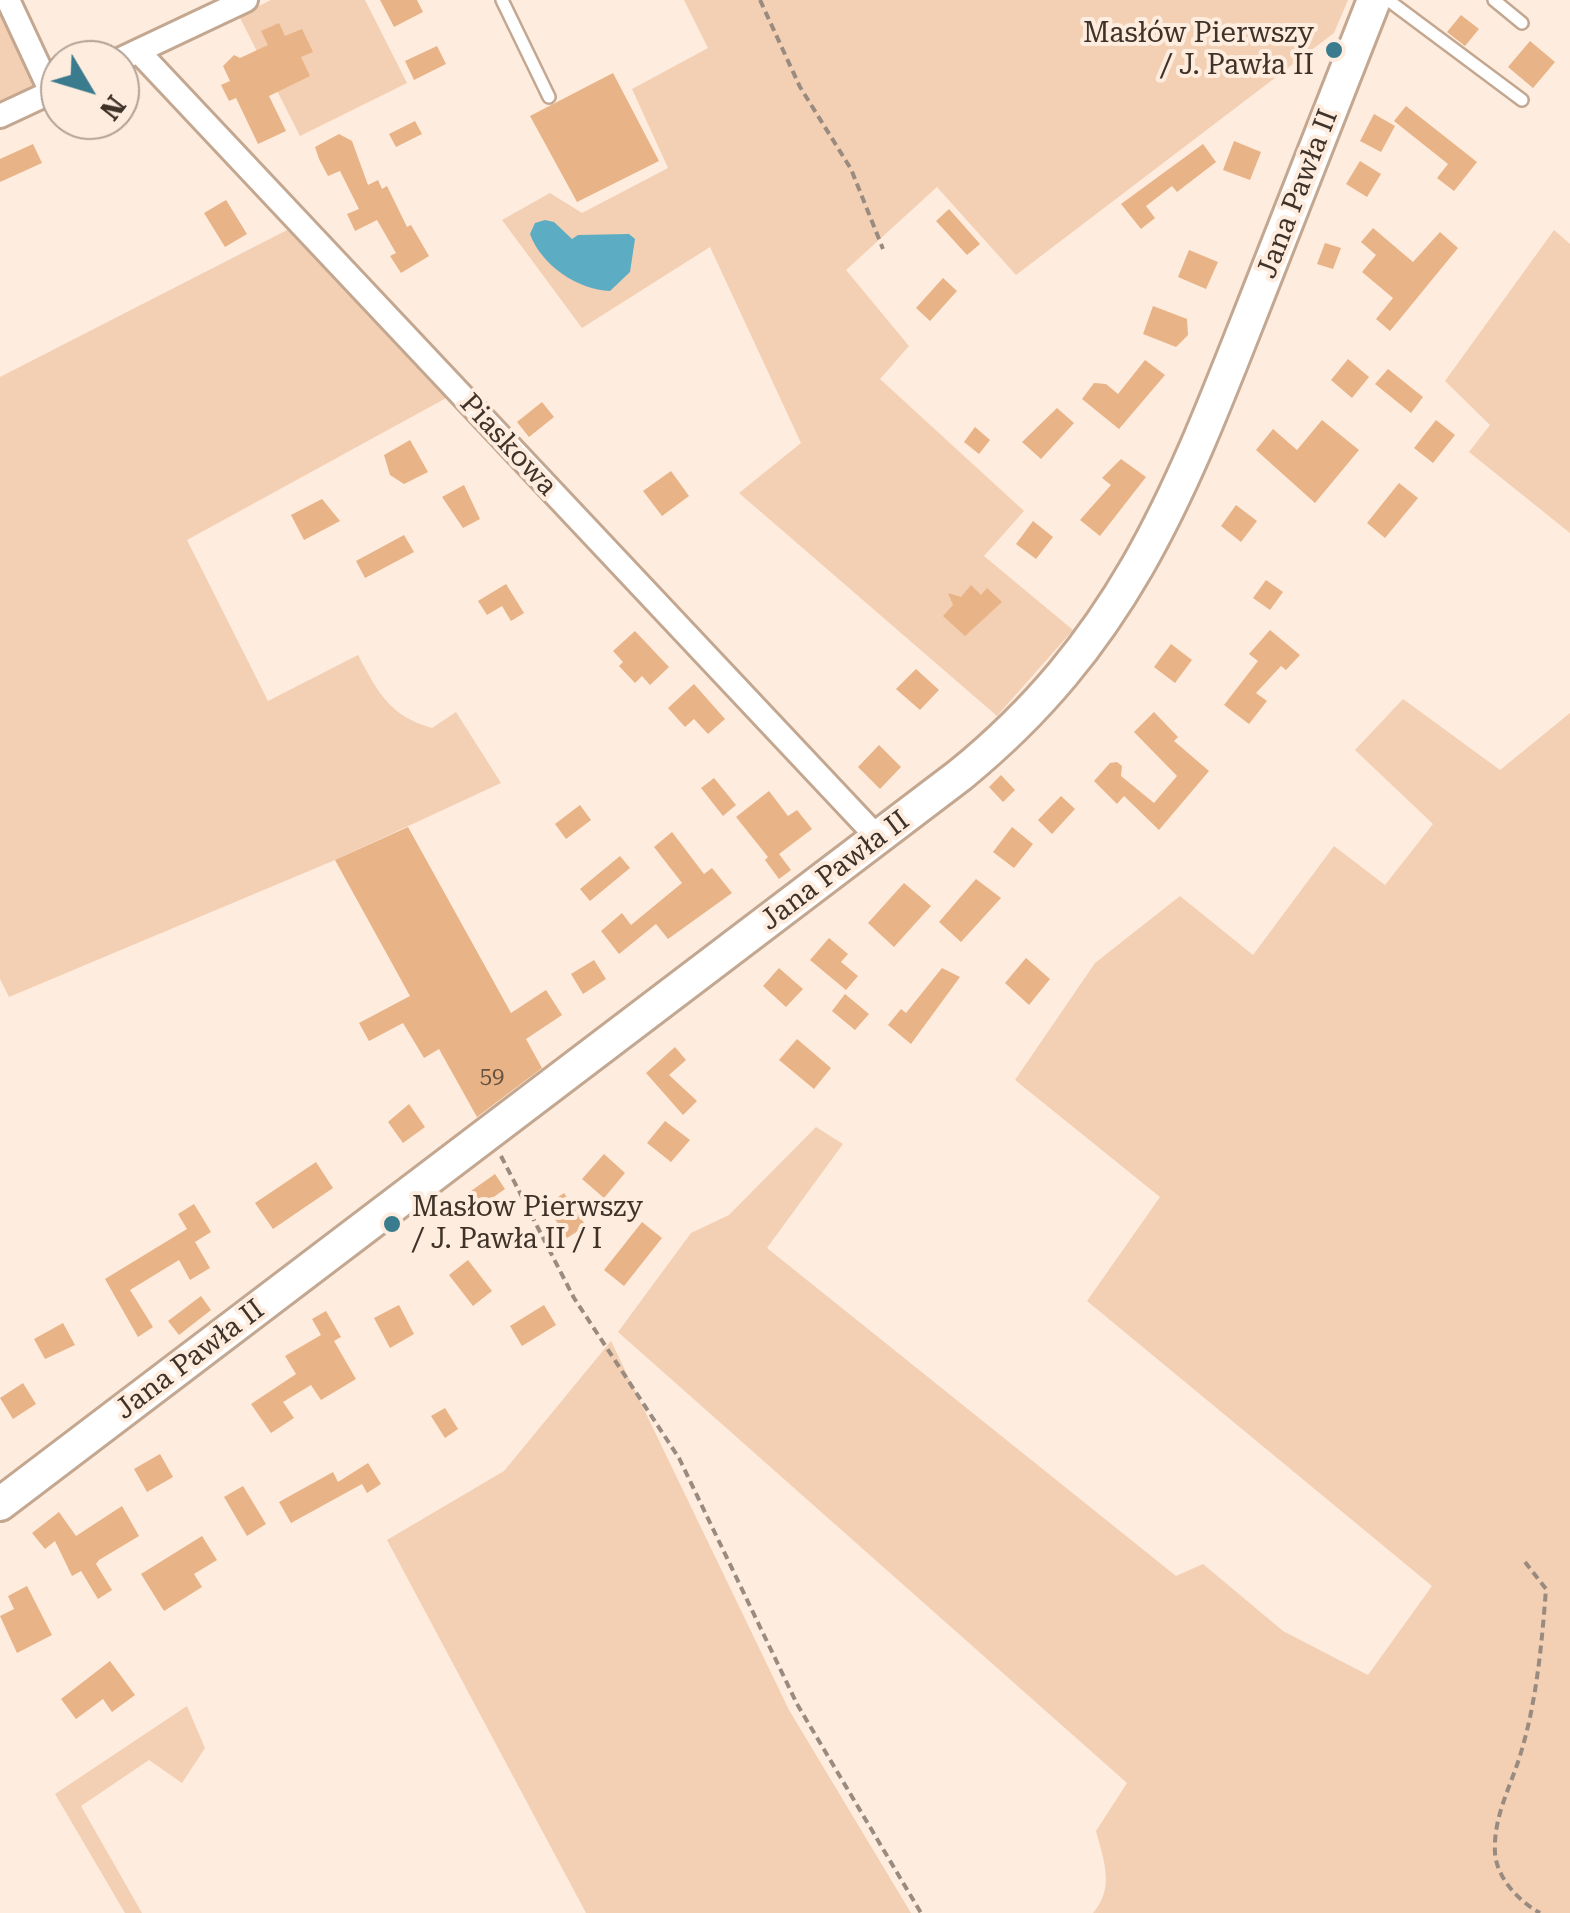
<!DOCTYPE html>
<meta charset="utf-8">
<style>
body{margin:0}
#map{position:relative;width:1570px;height:1913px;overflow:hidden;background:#feecde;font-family:"Roboto Serif",serif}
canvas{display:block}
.north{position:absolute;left:40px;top:40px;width:100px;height:100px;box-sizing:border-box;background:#feecde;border:2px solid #b1a296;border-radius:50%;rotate:128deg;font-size:28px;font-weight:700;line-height:40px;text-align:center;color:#3e3229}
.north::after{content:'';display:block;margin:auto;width:35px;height:45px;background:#3a7b8e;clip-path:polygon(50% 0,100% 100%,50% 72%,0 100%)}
</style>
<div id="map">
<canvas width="1570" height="1913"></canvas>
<div class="north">N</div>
</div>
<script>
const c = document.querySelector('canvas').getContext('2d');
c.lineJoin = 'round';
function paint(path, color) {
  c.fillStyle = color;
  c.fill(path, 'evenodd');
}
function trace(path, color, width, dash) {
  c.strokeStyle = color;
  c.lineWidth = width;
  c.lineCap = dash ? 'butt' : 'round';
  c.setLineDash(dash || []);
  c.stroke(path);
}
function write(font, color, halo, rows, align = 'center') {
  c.font = font + ' "Roboto Serif",serif';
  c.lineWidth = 8;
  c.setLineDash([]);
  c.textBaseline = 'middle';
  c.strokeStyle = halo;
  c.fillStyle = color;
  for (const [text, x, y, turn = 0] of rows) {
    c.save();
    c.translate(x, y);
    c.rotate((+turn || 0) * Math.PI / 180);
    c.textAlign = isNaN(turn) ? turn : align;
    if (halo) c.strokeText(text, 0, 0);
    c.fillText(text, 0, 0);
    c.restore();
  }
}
paint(new Path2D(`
 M271 0H365L407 83 300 136 239 16Z
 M684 0H1348L1334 33 1016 275 937 187 846 270 909 346 880 379 1024 511 984 556 1073 630 997 716 739 493 801 443 710 247 582 328 502 220 550 193 582 213 668 168 632 89 708 48Z
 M0 2 37 85 0 103Z
 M291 228 448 397 187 540 268 701 358 655C378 693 390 716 432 728L456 712 501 783 335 860 9 997 0 979V377Z
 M1554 230 1570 244V533L1469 452 1490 425 1445 381Z
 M1403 699 1500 770 1570 713V1913H1093C1115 1888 1104 1861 1096 1831L1127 1783 618 1332 691 1233 729 1215 816 1127 843 1144 767 1248 1176 1576 1203 1564 1283 1631 1368 1675 1432 1586 1087 1301 1160 1197 1015 1080 1095 963 1180 896 1253 955 1334 846 1385 885 1433 824 1355 750Z
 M611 1341 789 1710 911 1913H586L387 1540 504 1471Z
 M187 1706 205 1748 182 1783 149 1760 81 1806 142 1913H125L55 1794Z`), '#f3d0b3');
paint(new Path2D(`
 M545 220 554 222 572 239 578 235 629 234 635 239 630 272 610 291C578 290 541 265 530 234L535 223Z`), '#5cacc4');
paint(new Path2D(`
 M380 0H417L423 12 394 27Z
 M1461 15 1479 29 1465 46 1447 32Z
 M279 23 285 36 302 29 313 52 301 57 310 76 269 96 286 131 258 144 236 98 229 101 221 85 230 81 223 66 234 55 240 58 268 45 261 31Z
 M1530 41 1555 62 1533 88 1508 67Z
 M437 46 446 64 414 80 405 61Z
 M613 73 659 161 577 202 530 116Z
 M1406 106 1477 162 1454 191 1437 178 1448 164 1394 121Z
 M1374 114 1395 126 1381 152 1360 141Z
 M415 121 422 134 396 147 389 134Z
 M339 134 352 141 368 185 378 180 382 189 387 186 407 227 411 225 429 256 401 273 390 256 396 253 377 220 355 231 347 214 359 209 340 171 328 176 319 159 315 147Z
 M1234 141 1261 152 1250 180 1223 170Z
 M33 144 42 163 0 182V159Z
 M1203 144 1216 162 1177 192 1172 186 1146 206 1155 218 1141 229 1121 204Z
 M1360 161 1381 174 1367 197 1346 184Z
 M226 200 247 234 225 247 204 213Z
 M949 209 980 244 967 255 936 221Z
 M1373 228 1413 262 1440 232 1458 248 1390 331 1376 319 1393 298 1362 272 1376 255 1361 242Z
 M1325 243 1341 248 1333 269 1317 264Z
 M1189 250 1218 262 1206 289 1178 277Z
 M943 278 957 291 930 321 916 308Z
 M1153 306 1187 319 1188 335 1176 347 1143 334Z
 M1348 359 1369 377 1352 398 1331 380Z
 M1145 360 1165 375 1119 429 1082 399 1094 383 1106 384 1118 394Z
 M1388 369 1423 397 1411 413 1375 384Z
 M542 402 554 417 529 437 517 422Z
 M1057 408 1074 423 1041 459 1022 442Z
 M1322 420 1359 450 1315 503 1256 450 1273 429 1297 450Z
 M1436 420 1455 435 1433 463 1414 448Z
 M975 427 990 440 979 454 964 442Z
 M410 440 428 472 404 484 390 475 384 455Z
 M1121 459 1146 477 1100 536 1080 520 1111 485 1102 478Z
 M671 471 689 496 662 516 643 491Z
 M1399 483 1418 498 1385 538 1367 523Z
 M464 485 480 519 463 528 442 497Z
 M322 499 340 521 304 540 291 515Z
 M1236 505 1257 521 1241 542 1221 526Z
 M1033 521 1053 537 1036 559 1016 544Z
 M404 535 414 552 365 578 356 561Z
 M1266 580 1283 592 1270 610 1253 598Z
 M506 584 524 613 511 621 502 606 487 615 478 601Z
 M971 585 981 595 987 588 1002 602 965 636 943 616 953 605 948 593 961 597Z
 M1270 630 1300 655 1286 670 1281 666 1256 693 1267 701 1249 724 1224 705 1258 661 1249 654Z
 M635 631 669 667 650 685 642 676 635 683 619 666 623 662 613 651Z
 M1171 644 1192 660 1175 683 1154 667Z
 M916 669 939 690 920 710 896 689Z
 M694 684 725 719 708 734 694 719 685 727 668 708Z
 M1154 712 1178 737 1174 741 1209 771 1159 830 1124 796 1117 804 1094 781 1110 763 1117 762 1122 766 1121 776 1154 803 1177 776 1134 732Z
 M879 745 901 767 880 789 858 767Z
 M1001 775 1015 790 1003 802 989 787Z
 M714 778 736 805 723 816 701 788Z
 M769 791 788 816 797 810 812 829 779 854 791 870 779 879 765 860 768 857 736 817Z
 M1061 796 1075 809 1052 834 1038 820Z
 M580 805 591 820 566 839 555 824Z
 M408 827 511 1013 546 990 562 1015 526 1039 542 1068 477 1117 439 1049 424 1058 403 1023 369 1041 359 1023 410 996 335 860Z
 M1012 827 1033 844 1014 868 993 852Z
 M672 832 704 874 712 868 732 893 668 939 656 924 619 954 601 931 622 913 631 925 682 883 654 847Z
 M620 856 630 868 590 901 580 889Z
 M976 879 1001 898 961 942 939 922Z
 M904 883 931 906 894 947 868 923Z
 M829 938 848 954 841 962 858 976 846 990 810 960Z
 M1026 958 1050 979 1029 1005 1005 983Z
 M594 960 606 979 583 994 571 974Z
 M779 968 803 989 786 1007 763 986Z
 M942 968 960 977 911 1044 888 1025 901 1009 906 1013Z
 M845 994 869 1014 855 1030 832 1011Z
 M797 1039 831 1068 814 1089 779 1060Z
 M675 1047 686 1060 669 1075 697 1101 683 1115 646 1073Z
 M409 1104 425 1127 403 1143 388 1122Z
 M665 1121 690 1140 671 1162 647 1143Z
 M604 1154 625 1173 604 1198 582 1179Z
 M316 1162 333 1188 273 1229 255 1203Z
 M495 1174 505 1189 481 1206 471 1191Z
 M564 1193 586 1226 567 1238 546 1205Z
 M194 1204 211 1232 195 1242 210 1268 190 1280 179 1260 130 1290 153 1327 138 1337 105 1279 187 1229 178 1214Z
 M642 1222 662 1238 624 1286 604 1270Z
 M468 1260 492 1291 473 1306 449 1275Z
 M201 1296 211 1310 179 1335 168 1321Z
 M399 1305 414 1334 390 1348 374 1318Z
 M544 1305 556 1325 522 1346 510 1326Z
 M326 1311 341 1337 334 1341 356 1379 321 1400 311 1385 283 1402 294 1418 271 1433 251 1404 296 1374 285 1356 321 1335 312 1319Z
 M63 1323 75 1345 45 1359 34 1339Z
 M23 1383 36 1404 13 1419 0 1398Z
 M445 1408 458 1429 445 1438 431 1416Z
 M160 1454 173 1477 147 1492 134 1469Z
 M368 1463 381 1484 367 1493 362 1484 291 1523 279 1502 333 1472 338 1482Z
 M243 1486 266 1524 247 1536 224 1497Z
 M122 1506 139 1536 99 1560 96 1564 112 1590 98 1599 81 1571 72 1576 55 1541 45 1549 32 1533 59 1512 76 1536Z
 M202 1536 217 1560 194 1574 202 1587 164 1611 141 1574Z
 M27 1586 52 1635 17 1653 0 1616 14 1609 8 1596Z
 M110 1661 135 1695 112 1712 103 1699 76 1719 61 1699Z`), '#e8b386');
const lane = new Path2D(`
 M502 0 549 97
 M1388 0 1522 100
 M1494 0 1522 23`);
const street = new Path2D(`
 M8 0 51 92
 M138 51 878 838
 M119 60 246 0
 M0 116 60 88`);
const secondary = new Path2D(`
 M0 1504 960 775C1124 641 1179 495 1254 305 1294 203 1334 102 1374 0`);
trace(lane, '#c3a790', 16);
trace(street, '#c3a790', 28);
trace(secondary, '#c3a790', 38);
trace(new Path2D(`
 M760 0 800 87 851 169 883 249
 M501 1156 574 1298 679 1458 797 1704 921 1913
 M1525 1562 1546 1589C1542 1641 1537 1698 1522 1749 1512 1785 1493 1815 1495 1853 1497 1879 1519 1901 1540 1913`), '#9a8b80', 4, [8, 5]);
trace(lane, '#fff', 11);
trace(street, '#fff', 22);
trace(secondary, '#fff', 32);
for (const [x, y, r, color] of [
 [1334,50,10,"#3a7b8e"],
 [392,1224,10,"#3a7b8e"]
]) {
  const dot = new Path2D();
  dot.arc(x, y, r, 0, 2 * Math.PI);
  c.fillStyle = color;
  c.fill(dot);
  trace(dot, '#feecde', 4);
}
write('22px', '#685240', null, [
 ["59",492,1077]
]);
write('28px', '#3e3229', '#feecde', [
 ["Masłów Pierwszy",1314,34],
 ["/ J. Pawła II",1314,66],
 ["Masłow Pierwszy",412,1208,"left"],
 ["/ J. Pawła II / I",412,1240,"left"]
], 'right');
write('28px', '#3e3229', '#feecde', [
 ["Jana Pawła II",1298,194,-69],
 ["Piaskowa",508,445,47],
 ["Jana Pawła II",835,871,-37],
 ["Jana Pawła II",190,1360,-37]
]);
</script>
